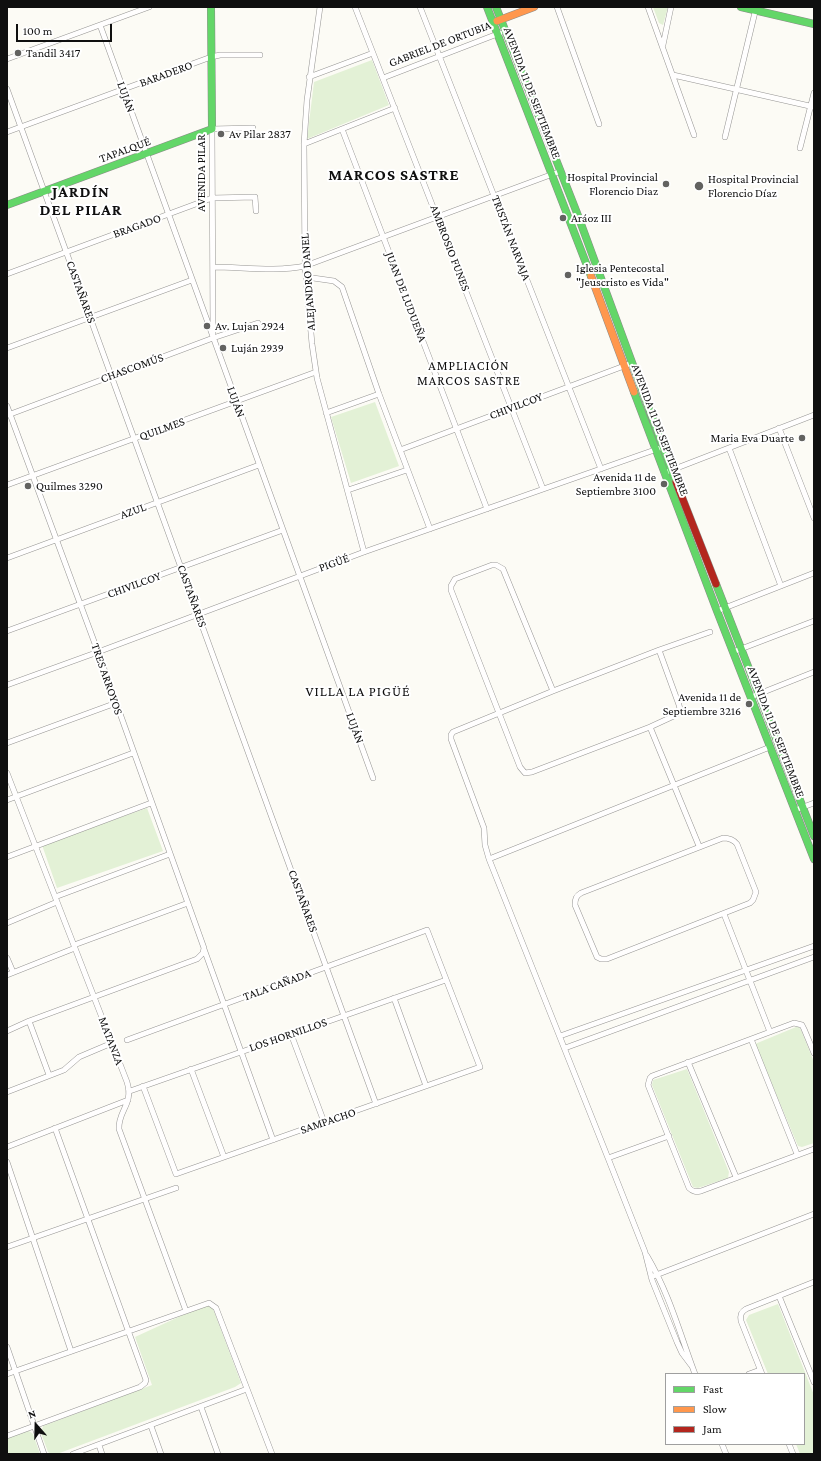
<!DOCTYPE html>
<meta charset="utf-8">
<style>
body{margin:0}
#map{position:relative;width:821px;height:1461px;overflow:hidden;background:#fcfbf5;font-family:"Crimson Pro",serif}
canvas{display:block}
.frame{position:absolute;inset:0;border:8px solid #0f0f0f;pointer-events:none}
.legend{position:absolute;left:665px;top:1373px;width:140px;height:72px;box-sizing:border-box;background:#fff;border:1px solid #9f9f9f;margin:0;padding:5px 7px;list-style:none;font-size:12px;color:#0f0f0f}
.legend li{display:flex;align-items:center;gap:8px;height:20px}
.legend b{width:20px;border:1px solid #9f9f9f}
.north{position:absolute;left:16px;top:1405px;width:40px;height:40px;-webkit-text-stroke:3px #fff;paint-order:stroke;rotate:340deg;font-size:11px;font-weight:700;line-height:16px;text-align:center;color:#0f0f0f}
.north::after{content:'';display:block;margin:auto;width:14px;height:18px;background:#0f0f0f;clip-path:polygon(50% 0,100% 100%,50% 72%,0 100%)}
.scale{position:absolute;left:16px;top:24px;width:96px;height:18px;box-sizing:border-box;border:2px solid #0f0f0f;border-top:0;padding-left:5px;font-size:12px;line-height:14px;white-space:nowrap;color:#0f0f0f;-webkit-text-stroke:3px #fff;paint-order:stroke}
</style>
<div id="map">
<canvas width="821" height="1461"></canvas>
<div class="frame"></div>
<ul class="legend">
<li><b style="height:5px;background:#63d668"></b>Fast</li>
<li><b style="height:5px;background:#ff974d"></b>Slow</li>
<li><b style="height:5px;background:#b3261e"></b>Jam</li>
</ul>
<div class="north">N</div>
<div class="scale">100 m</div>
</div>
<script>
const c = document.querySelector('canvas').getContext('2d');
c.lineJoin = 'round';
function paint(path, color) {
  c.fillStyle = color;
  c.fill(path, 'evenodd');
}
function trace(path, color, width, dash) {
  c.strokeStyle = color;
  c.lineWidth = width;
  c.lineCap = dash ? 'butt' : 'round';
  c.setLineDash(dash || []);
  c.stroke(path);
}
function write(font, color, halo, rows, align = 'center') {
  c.font = font + ' "Crimson Pro",serif';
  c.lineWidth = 4;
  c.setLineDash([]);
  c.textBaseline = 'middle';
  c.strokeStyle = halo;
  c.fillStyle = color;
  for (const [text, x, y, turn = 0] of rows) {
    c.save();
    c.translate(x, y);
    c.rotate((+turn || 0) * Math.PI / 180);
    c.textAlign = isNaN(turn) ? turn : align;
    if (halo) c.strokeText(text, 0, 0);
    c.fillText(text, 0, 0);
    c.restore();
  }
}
paint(new Path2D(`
 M653 7H668L663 25 659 23Z
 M372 60 389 105 307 139 314 82Z
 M375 402 399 466 351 483 331 417Z
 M147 808 163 851 57 888 42 845Z
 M796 1027H799L801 1030 814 1062V1143L802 1147 798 1146 755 1044Z
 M687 1069 729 1172 728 1178 698 1188 693 1187 652 1085 653 1080Z
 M209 1303 214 1311 241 1383 235 1387 57 1454H51L48 1452 41 1433 43 1426 152 1385 135 1337Z
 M778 1304 814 1395V1454H800L796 1444H804V1374H768L746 1320 749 1315Z
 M29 1431 33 1434 40 1454H7V1436Z`), '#e3f1d6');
const street = new Path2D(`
 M320 7 307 100 304 144 305 266 312 344 317 378 364 552
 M355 7 543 489
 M420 7 601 469
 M557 7 599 124
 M648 7 694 135
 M100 25 373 778
 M663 45 671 7
 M7 59 149 7
 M673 75 814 107
 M309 77 373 53
 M383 78 500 33
 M7 89 376 1104
 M342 129 487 509
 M7 132 211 57 220 55H260
 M725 137 756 8
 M304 144 395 108
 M800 148 814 93
 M213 267C242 267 276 272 305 266L561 171
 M7 274 212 198 255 197 256 211
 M306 277 334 281 342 287 379 394 430 529
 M213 333 212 129 253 128
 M7 348 192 280
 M7 406 98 652 204 948 203 953 197 959 29 1021 7 1031
 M326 413 379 394
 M8 415 213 338 258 323
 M779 428 814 518
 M729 448 781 586
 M400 450 632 363
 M664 473 814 415
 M7 485 316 372
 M348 490 407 470
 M7 558 259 465
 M717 611 814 573
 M7 631 283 530
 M733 652 814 621
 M7 685 98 652 364 552 663 447
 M553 691 503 569 496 565H492L455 579 451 586V590L520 767 525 773 532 772 650 727 676 715 680 709 679 705 659 650
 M751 697 814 672
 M650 727 699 846
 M7 743 116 703
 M7 773 127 1082C134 1105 118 1110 119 1129L186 1311
 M7 800 133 753
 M795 810 814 803
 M723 838C729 838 733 839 737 844L756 892 753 900 750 903 607 959H601L597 957 575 905C575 899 576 896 581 893Z
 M7 857 151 803
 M489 859 485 845 484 828 451 739V735L453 732 553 691 659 650 710 632
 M55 897 170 854
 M724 914 770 1032
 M7 923 57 902
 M74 945 188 903
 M204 949 273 1140
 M7 958 13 972
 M7 975 75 948
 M394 998 426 1086
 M29 1021 49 1075
 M291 1034 324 1122
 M560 1036 814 946
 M751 1039 797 1154
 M127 1040 427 930 480 1067 176 1174 143 1086
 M565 1048 814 957
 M814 1053 804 1029 802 1025 794 1023 652 1076 650 1078 648 1085 689 1188C693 1192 696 1192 701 1191L814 1149
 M688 1062 736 1177
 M191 1069 224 1157
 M130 1091 446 980
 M7 1092 64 1070 79 1057 112 1043
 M7 1147 128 1100
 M608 1158 669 1136
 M7 1162 71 1351
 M7 1247 176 1188
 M647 1256C669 1293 680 1334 695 1374
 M651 1277 814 1214
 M779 1296 814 1382
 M7 1347 44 1454
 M691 1365 682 1353 677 1342 652 1280 645 1252 608 1158 489 859 770 747
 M7 1374 209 1303 216 1308 272 1454
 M749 1374 760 1370
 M762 1374 741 1321C740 1315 741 1312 746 1309L814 1282
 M201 1407 218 1454
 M151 1426 161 1454
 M7 1436 140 1387 145 1383 146 1380 55 1128
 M722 1444 726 1454
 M789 1444 793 1454
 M99 1445 102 1454
 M73 1454 247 1389`);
const fast = new Path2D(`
 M487 7 591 276
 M496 7 577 213 676 482
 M741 7 814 24
 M7 205 212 129 211 7
 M634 392 717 611 814 859
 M716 584 814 836`);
const slow = new Path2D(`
 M497 21 534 7
 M591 276 634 392`);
const jam = new Path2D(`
 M676 482 716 584`);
trace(street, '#969593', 6);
trace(fast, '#8c8c89', 8);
trace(slow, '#8c8c89', 8);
trace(jam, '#8c8c89', 8);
trace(street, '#fffefe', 5);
trace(fast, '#63d668', 7);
trace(slow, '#ff974d', 7);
trace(jam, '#b3261e', 7);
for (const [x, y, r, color] of [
 [18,53,4,"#626260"],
 [221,134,4,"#626260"],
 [666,184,4,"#626260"],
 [699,186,5,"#626260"],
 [563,218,4,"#626260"],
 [568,275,4,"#626260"],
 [207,326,4,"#626260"],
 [223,348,4,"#626260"],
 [802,438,4,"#626260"],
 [664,484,4,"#626260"],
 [28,486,4,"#626260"],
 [749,704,4,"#626260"]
]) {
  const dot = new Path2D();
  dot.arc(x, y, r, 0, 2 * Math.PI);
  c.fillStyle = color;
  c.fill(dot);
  trace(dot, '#fff', 1.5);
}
write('12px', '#0f0f0f', '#fff', [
 ["GABRIEL DE ORTUBIA",440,44,-21],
 ["BARADERO",166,74,-20],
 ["AVENIDA 11 DE SEPTIEMBRE",532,93,69],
 ["LUJÁN",126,97,70],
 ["TAPALQUÉ",125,150,-20],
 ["AVENIDA PILAR",201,173,-90],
 ["BRAGADO",137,226,-20],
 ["TRISTÁN NARVAJA",511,238,69],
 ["AMBROSIO FUNES",450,248,69],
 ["ALEJANDRO DANEL",308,282,-94],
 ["CASTAÑARES",81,292,70],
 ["JUAN DE LUDUEÑA",406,297,69],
 ["CHASCOMÚS",132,368,-20],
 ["LUJÁN",236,402,70],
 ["CHIVILCOY",516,406,-21],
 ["QUILMES",162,429,-20],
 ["AVENIDA 11 DE SEPTIEMBRE",660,430,69],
 ["AZUL",133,511,-20],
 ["PIGÜÉ",334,563,-20],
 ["CHIVILCOY",134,585,-20],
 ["CASTAÑARES",192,596,70],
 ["TRES ARROYOS",107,679,71],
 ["LUJÁN",355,728,70],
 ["AVENIDA 11 DE SEPTIEMBRE",776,732,69],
 ["CASTAÑARES",303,901,70],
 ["TALA CAÑADA",277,985,-20],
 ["LOS HORNILLOS",288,1035,-19],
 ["MATANZA",111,1041,69],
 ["SAMPACHO",328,1121,-19]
]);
write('12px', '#0f0f0f', '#fff', [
 ["Tandil 3417",26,53],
 ["Av Pilar 2837",229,134],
 ["Hospital Provincial",658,177,"right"],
 ["Florencio Diaz",658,191,"right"],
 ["Hospital Provincial",708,179],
 ["Florencio Díaz",708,193],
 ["Aráoz III",571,218],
 ["Iglesia Pentecostal",576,268],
 ["\"Jeuscristo es Vida\"",576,282],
 ["Av. Lujan 2924",215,326],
 ["Luján 2939",231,348],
 ["Maria Eva Duarte",794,438,"right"],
 ["Avenida 11 de",656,477,"right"],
 ["Septiembre 3100",656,491,"right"],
 ["Quilmes 3290",36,486],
 ["Avenida 11 de",741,697,"right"],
 ["Septiembre 3216",741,711,"right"]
], 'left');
c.letterSpacing = '1px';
write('13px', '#0f0f0f', '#fff', [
 ["AMPLIACIÓN",469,366],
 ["MARCOS SASTRE",469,381]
]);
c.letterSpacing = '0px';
c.letterSpacing = '1px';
write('14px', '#0f0f0f', '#fff', [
 ["VILLA LA PIGÜÉ",358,692]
]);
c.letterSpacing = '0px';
c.letterSpacing = '1px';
write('bold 16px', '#0f0f0f', '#fff', [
 ["MARCOS SASTRE",394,175],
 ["JARDÍN",81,192],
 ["DEL PILAR",81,210]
]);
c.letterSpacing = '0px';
</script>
